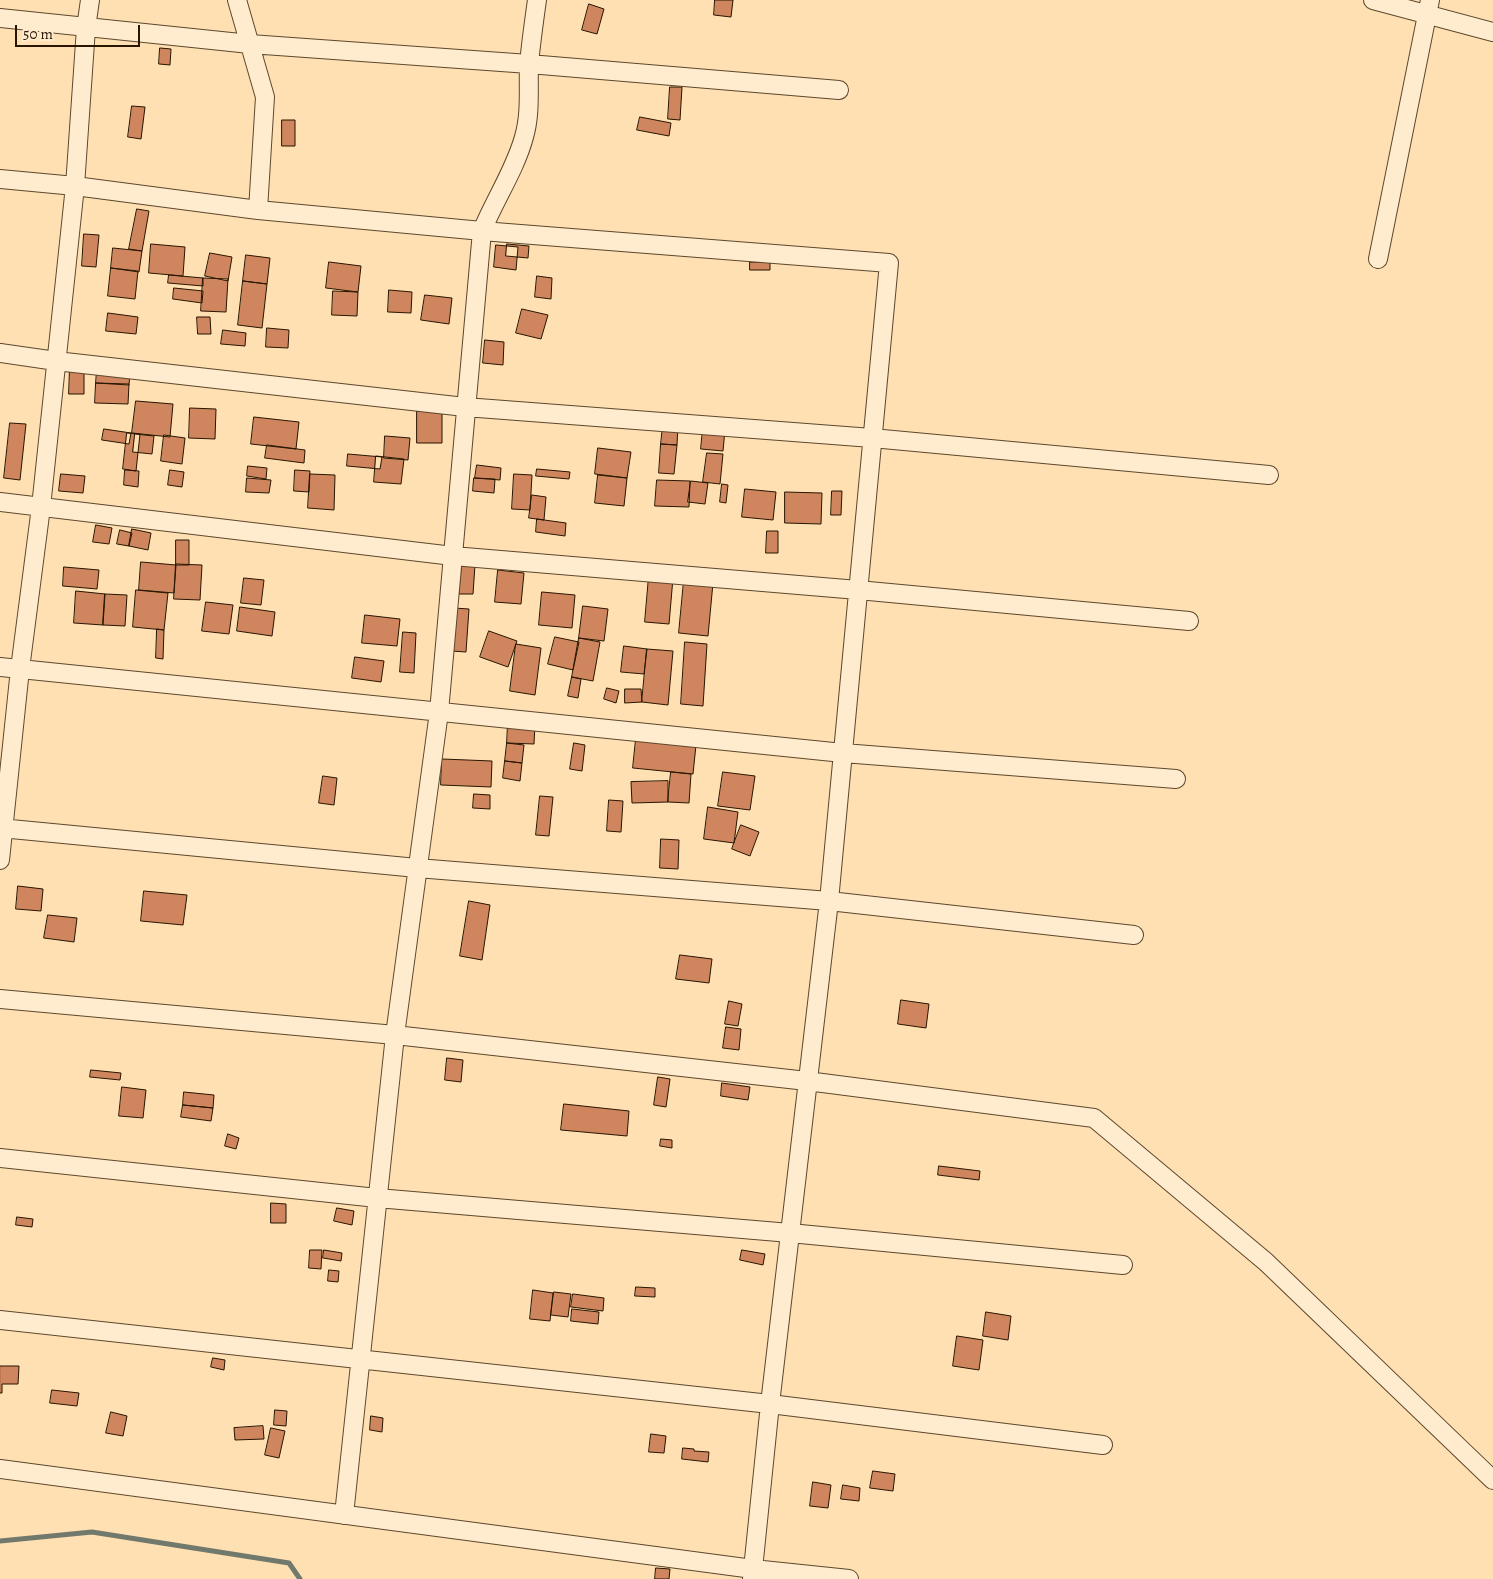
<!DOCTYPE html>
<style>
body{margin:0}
#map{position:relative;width:1493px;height:1579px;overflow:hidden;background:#ffe0b3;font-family:Alegreya,serif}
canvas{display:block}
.scale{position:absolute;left:15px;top:25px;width:125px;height:22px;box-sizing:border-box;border:2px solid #271500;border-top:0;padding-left:6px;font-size:15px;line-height:18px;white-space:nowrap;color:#271500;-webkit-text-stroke:4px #ffebce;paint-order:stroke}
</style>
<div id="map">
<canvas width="1493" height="1579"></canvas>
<div class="scale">50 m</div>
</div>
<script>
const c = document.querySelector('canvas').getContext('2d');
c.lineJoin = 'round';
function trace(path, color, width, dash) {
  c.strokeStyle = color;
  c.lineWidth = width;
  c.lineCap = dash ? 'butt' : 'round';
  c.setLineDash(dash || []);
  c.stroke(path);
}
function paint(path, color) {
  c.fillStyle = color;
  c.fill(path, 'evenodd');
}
trace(new Path2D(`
 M0 1541 92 1532 289 1563 300 1579`), '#70796b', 5);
const building = new Path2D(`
 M715 0H733L731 17 714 15Z
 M589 4 604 9 597 34 582 30Z
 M160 48 171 49 170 65 159 64Z
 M670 87H682L680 120 668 119Z
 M132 106 145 107 141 139 128 137Z
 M640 117 671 123 669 136 637 130Z
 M282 120H295V146H282Z
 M137 209 149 211 142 251 129 249Z
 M84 234 99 235 96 267 82 266Z
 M151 244 185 247 183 276 149 273Z
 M507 244 529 246 528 258 506 256Z
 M496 245 518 247 516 270 494 267Z
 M113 248 142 251 139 272 111 268Z
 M210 253 232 257 228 281 205 276Z
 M246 255 270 258 267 284 243 281Z
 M329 262 361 266 358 292 326 288Z
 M750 262H770V270H750Z
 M111 268 138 271 135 299 108 296Z
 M169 275 203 278V286L168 283Z
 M537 276 552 278 551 299 535 297Z
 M203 278 228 279 226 312 201 311Z
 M243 281 267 284 262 328 238 325Z
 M174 288 203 291 202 303 173 299Z
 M389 290 412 292 411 313 388 312Z
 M333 291 358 292 357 316 332 315Z
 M425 295 452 298 449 324 421 320Z
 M522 309 548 315 541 339 516 333Z
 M108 313 138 317 136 334 106 331Z
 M197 317H210L211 334H198Z
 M267 328 289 330 288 348 266 347Z
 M223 330 246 333 245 346 221 344Z
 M485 340 504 342 503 365 483 363Z
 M70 366H84V394H69Z
 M97 370 130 372 129 385 96 383Z
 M96 383 129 384 128 404 95 403Z
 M136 401 173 404 170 437 132 433Z
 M190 408 216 409 215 439 189 438Z
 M417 411H442V443H417Z
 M254 417 299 422 296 449 251 444Z
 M10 423 26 424 20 480 4 478Z
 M663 425 678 426 677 445 661 444Z
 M703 428 725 430 723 451 701 449Z
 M104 429 131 433 129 444 102 440Z
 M127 433 140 434 136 471 123 469Z
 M135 434 154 436 152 454 133 452Z
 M164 435 185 438 182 464 161 461Z
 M385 436 410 438 408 460 384 458Z
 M661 444 677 445 674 474 659 473Z
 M267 445 305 450 304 463 265 458Z
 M598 448 631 452 627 478 595 474Z
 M707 453 723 454 720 484 703 482Z
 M348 454 382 457 380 469 347 466Z
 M376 456 404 459 401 484 374 482Z
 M477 465 501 468 500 480 475 478Z
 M248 466 267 468 266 479 247 476Z
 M537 469 570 472 569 479 536 476Z
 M125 470 139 471 138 487 124 485Z
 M170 470 184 472 182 487 168 485Z
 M295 470 310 471 309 492 294 491Z
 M61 474 85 476 83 493 59 491Z
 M310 474 335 475 334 510 308 508Z
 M514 474 532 475 530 510 512 509Z
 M598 475 627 478 624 506 595 503Z
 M247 478 271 480 269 493 246 492Z
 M474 478 495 479 494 493 473 491Z
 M657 480 690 481 689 507 655 506Z
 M691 481 708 483 705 504 688 502Z
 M722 484 728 485 726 503 720 502Z
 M745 489 776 492 773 520 742 517Z
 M832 491H842L841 515H831Z
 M785 492 822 493 821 524 785 523Z
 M532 495 546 497 544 520 529 518Z
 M537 519 566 523 565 536 536 532Z
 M96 525 112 528 109 544 93 542Z
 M132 529 151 533 148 550 129 546Z
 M120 530 132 533 129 546 117 544Z
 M767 531H778V553H766Z
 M176 540H189V565H176Z
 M141 562 176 565 174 593 139 590Z
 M176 564 202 565 200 600 174 599Z
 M462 564 475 565 473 594H459Z
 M64 567 99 570 97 589 63 586Z
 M498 570 524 573 521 604 495 602Z
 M649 576 673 578 669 624 645 622Z
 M244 578 264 580 261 605 241 603Z
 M684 580 713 583 708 636 679 633Z
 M136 590 168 593 164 630 133 627Z
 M76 591 105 594 103 625 74 623Z
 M542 592 575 595 572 628 539 625Z
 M105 594 127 595 125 626 103 625Z
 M206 602 233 605 229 634 202 631Z
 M583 606 608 609 604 641 579 638Z
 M240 607 275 612 272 636 237 631Z
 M454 608 469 609 466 652 451 651Z
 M365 615 400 619 397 646 362 643Z
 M157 629 164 630 163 659 156 658Z
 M489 631 517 641 508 667 480 657Z
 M403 632 416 633 414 673 400 672Z
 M555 637 579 642 573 670 548 664Z
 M579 638 600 642 593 681 572 677Z
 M685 642 707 644 703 706 681 704Z
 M516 644 541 648 535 695 510 691Z
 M624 646 647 649 644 674 621 672Z
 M647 649 673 651 668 705 642 702Z
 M355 657 384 661 381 682 352 678Z
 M572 677 581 679 578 698 568 696Z
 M607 688 619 691 616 703 604 699Z
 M625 689H641L642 702 625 703Z
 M508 723 535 724 534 744 507 743Z
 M636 739 696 745 693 774 633 768Z
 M507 743 524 745 522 763 505 761Z
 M574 743 585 745 582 771 570 769Z
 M442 759 492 761 491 787 441 785Z
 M505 761 522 763 520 781 503 778Z
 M671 772 691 774 689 803 668 802Z
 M723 772 755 776 750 810 718 806Z
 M323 776 337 778 334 805 319 803Z
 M668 781V802L632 803 631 782Z
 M474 794 490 795V809L473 808Z
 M540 796 553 797 549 836 536 835Z
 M609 800 623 801 621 832 607 831Z
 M708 807 738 812 734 843 704 839Z
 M741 825 759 832 750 856 732 849Z
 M661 839 679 840 678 869 660 868Z
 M18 886 43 889 41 911 16 909Z
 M144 891 187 895 183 925 141 921Z
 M469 901 490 905 482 960 460 956Z
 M48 915 77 918 74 942 44 938Z
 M680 955 712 959 709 983 676 979Z
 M901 1000 929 1004 926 1028 898 1024Z
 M729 1001 742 1004 738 1026 725 1024Z
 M726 1027 741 1029 739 1050 723 1048Z
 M447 1058 463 1060 461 1082 445 1080Z
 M91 1070 121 1073 120 1080 90 1077Z
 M658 1077 670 1079 666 1107 654 1105Z
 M722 1083 750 1087 748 1100 721 1096Z
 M122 1087 146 1090 143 1118 119 1116Z
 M184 1092 214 1095 213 1108 183 1105Z
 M564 1104 629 1111 627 1136 561 1130Z
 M183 1105 213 1108 211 1121 181 1117Z
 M228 1134 239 1138 236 1149 225 1146Z
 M661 1139 672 1140V1148L660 1146Z
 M939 1166 980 1171 979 1180 938 1175Z
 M271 1203 286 1204V1223H271Z
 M337 1208 354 1211 352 1225 334 1221Z
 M17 1217 33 1219 32 1227 16 1225Z
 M310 1250H322L321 1269 309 1268Z
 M324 1250 342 1253 341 1261 323 1258Z
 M742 1250 765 1254 763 1265 740 1260Z
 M329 1270 339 1271 338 1282 328 1281Z
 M636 1287 655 1288V1297L635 1296Z
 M533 1290 553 1293 550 1321 530 1319Z
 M554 1292 571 1294 568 1317 551 1315Z
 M573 1294 604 1298 603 1311 571 1307Z
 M572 1309 599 1312 598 1324 571 1321Z
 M986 1312 1011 1316 1008 1340 983 1336Z
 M957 1336 983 1340 979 1370 953 1366Z
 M213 1358 225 1360 224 1370 211 1367Z
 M0 1366H19L18 1384H2V1393H0Z
 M52 1390 79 1393 77 1406 50 1403Z
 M275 1410 287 1411 286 1426 274 1425Z
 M111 1412 127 1416 123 1436 106 1433Z
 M371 1416 383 1418 382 1432 370 1430Z
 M263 1426 264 1439 235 1440 234 1428Z
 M271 1428 285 1431 279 1458 265 1455Z
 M651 1434 666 1436 664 1453 649 1452Z
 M683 1448 694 1449V1451L709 1452 708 1462 682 1459Z
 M873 1471 895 1474 893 1491 870 1488Z
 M813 1482 831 1485 828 1508 810 1506Z
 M843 1485 860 1488 859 1501 841 1499Z
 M656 1568 670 1569 669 1579H655Z`);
paint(building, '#cf855d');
trace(building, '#271500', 1);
const minor = new Path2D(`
 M237 0 265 97 258 210
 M1373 0 1493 32
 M0 18 250 44 529 64 839 90
 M0 179 75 186 258 210 482 231 889 263 829 901 770 1404 752 1579
 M1378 259 1430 0
 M0 353 56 361 465 407 872 438 1269 475
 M0 502 453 556 858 590 1189 621
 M0 667 843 753 1176 779
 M0 828 417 868 829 901 1134 935
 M0 860 20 669 41 507 75 186 86 28 90 0
 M0 999 395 1035 807 1081 1094 1118 1266 1262 1493 1480
 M0 1158 377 1198 790 1233 1123 1265
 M0 1320 770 1404 1103 1445
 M0 1469 753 1569 849 1579
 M344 1515 395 1035 439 712 482 231C495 199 515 170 524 137 531 113 528 88 529 64 531 43 534 21 537 0`);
trace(minor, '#5d482d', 20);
trace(minor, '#ffebce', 18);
</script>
